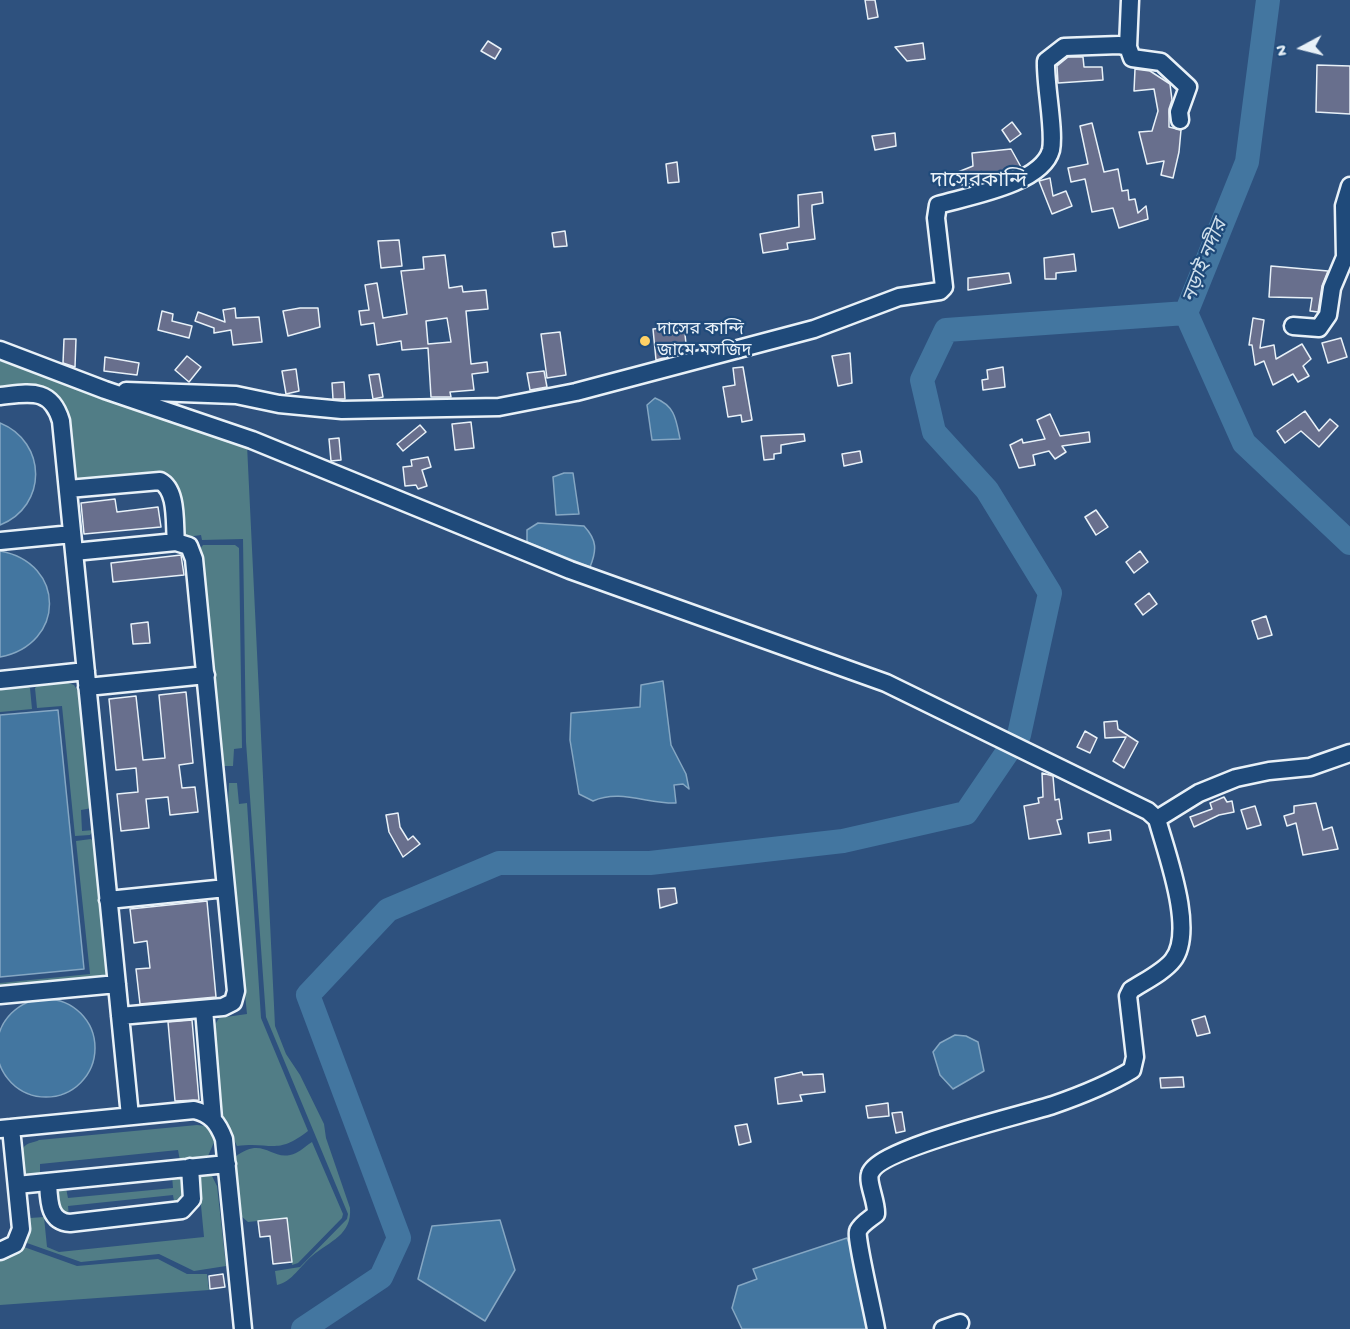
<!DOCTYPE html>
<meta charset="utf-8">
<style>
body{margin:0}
#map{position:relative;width:1350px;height:1329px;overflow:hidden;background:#2e517e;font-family:"Gochi Hand",sans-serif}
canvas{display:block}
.north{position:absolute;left:1272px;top:18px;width:60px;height:60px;-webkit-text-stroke:4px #1f4a7a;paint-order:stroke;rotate:263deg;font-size:16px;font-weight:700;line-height:24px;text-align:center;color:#e8f1f8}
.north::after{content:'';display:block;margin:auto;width:21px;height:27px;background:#e8f1f8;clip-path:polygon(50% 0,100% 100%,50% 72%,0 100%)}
</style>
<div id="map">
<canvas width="1350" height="1329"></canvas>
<div class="north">N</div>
</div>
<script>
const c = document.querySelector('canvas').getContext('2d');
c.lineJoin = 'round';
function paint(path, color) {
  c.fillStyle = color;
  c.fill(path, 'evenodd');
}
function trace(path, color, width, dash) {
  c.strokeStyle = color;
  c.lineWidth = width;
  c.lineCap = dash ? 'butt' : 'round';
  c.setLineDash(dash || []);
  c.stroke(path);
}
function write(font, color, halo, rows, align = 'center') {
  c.font = font + ' "Gochi Hand","Noto Sans Bengali",sans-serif';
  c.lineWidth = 4.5;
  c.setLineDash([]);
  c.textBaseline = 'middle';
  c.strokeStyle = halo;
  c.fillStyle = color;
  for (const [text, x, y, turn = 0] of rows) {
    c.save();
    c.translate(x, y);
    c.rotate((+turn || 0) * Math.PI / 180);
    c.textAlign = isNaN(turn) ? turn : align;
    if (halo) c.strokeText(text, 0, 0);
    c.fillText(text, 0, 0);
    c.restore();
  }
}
paint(new Path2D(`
 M0 361 247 445 275 1026 286 1054 300 1075 324 1124 326 1138 350 1208C352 1235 330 1241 312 1256 301 1265 292 1282 277 1285L275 1271 300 1267 347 1219 348 1214 266 1017 246 742 243 539 202 540 201 535 187 537 180 531 176 491 79 482 73 474 64 407 59 399 0 389Z
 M203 545H235L239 548 242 748 234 749 233 766H223L200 549Z
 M62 681 74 685 81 696 92 808 81 810 82 831 94 830 90 835 75 836 62 706 37 708 35 688 40 683Z
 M25 684 30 688 32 709 0 712V687Z
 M229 783H237L239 804 247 803 261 1018 308 1131C276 1156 271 1141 237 1146L221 1114 213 1028 219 1018 247 1014 226 806 228 805Z
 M91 839 95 843 109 977 0 989V983L90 974 76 841Z
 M197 1125 206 1126 215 1140 208 1156 180 1161 178 1150 40 1164V1175L29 1176C20 1169 16 1153 26 1145 30 1142 36 1142 39 1140Z
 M312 1142 343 1214 342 1218 298 1263 292 1265 287 1218 248 1222 241 1216 235 1157C265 1134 271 1164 296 1153 302 1150 307 1145 312 1142Z
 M198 1174 212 1176 217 1186 226 1266 194 1271 159 1254 81 1262 27 1243 30 1218 44 1217 47 1247 59 1252 204 1237Z
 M172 1176 184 1181 187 1194 175 1207 173 1195 68 1206 69 1217 59 1212 57 1194 60 1189 66 1188 68 1198 173 1188Z
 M24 1247 77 1266 158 1259 187 1274H207L209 1290 0 1305V1259Z`), '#517d86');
const water = new Path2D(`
 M655 398C675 406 676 419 680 439L652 440 647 405Z
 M0 423C47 442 48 506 0 525Z
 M564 473H573L579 514 556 515 553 477Z
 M538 523 584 526C597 540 597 550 590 567L527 542V530Z
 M0 551C66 563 66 644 0 657Z
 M663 681 671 745 686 774 689 789 683 784 674 785 676 803C648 804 620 789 593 801L579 794 570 740 571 713 640 707 641 685Z
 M58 710 84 969 0 977V715Z
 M-3 1048a49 49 0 1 1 98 0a49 49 0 1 1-98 0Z
 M955 1035 966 1036 978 1042 984 1071 953 1089 940 1075 933 1052 940 1043Z
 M500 1220 515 1270 485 1321 418 1279 432 1226Z
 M847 1238 870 1302 868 1329H742L732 1308 738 1286 757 1279 753 1269Z`);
paint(water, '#4376a0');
trace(water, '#85a7c3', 1.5);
trace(new Path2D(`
 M1268 0 1247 162 1186 313 1244 443 1350 543
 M303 1329 381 1277 399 1238 308 995 388 910 499 863H650L843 841 966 813 1019 735 1050 593 987 490 934 432 922 380 946 330 1186 313`), '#4376a0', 24);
const building = new Path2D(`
 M865 0H875L878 17 868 19Z
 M488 41 501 49 495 59 481 51Z
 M923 43 925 59 907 61 895 47Z
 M1068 57H1083L1084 67H1102L1103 80 1058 83 1057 66Z
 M1317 65 1350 66V114L1316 112Z
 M1135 69 1150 71 1170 84 1172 100 1169 109V127L1181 130 1179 152 1173 178 1161 175 1164 161 1147 164 1139 132 1152 131 1158 111 1154 89 1134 91Z
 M1012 122 1021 134 1010 142 1002 130Z
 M1092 123 1104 172 1118 169 1122 191 1128 190 1129 200 1135 199 1138 213 1146 206 1148 219 1119 228 1113 208 1092 212 1085 179 1071 182 1068 168 1088 164 1080 126Z
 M895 133 896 146 875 150 872 136Z
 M1011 149 1021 167 987 181V179L962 185 958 172 973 166 972 153Z
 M677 162 679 182 668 183 666 164Z
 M1050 178 1053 196 1066 191 1072 206 1052 214 1039 181Z
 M822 192 823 203 812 205V211L815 239 787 243 788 249 763 253 760 234 799 227 798 195Z
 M565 231 567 246 554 247 552 233Z
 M399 240 402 266 381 268 378 241Z
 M1074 254 1076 271 1056 273V279H1045L1044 258Z
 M445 255 449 288 462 286 463 292 486 290 488 309 466 311 471 364 487 362 488 372 472 374 474 390 450 392 451 397H431L428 348 402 350 401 341 377 345 374 323 361 325 359 311 369 310 365 285 377 283 383 318 407 314 401 271 424 269 423 257ZM447 318 451 342 428 344 426 321Z
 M1271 266 1328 271 1322 286 1318 312 1310 311 1312 298 1269 297Z
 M1009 273 1011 283 968 290V278Z
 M235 308 236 318 259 317 262 342 233 345 231 330 214 333V328L195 321 198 312 225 322 223 310Z
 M300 308H318L320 327 288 336 283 311Z
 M162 311 173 314 172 321 192 326 189 338 158 330Z
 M1253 318 1264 320 1260 348 1274 345 1276 359 1302 344 1311 359 1303 366 1309 376 1298 382 1293 374 1273 385 1264 361 1255 365 1252 345H1249Z
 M684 326 687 352 656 360 653 329Z
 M560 332 566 375 547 378 541 334Z
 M1341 338 1347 357 1328 363 1322 343Z
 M64 339H76L75 367 63 363Z
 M850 353 852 383 838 386 832 356Z
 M187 356 201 367 189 382 175 370Z
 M105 357 139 363 137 375 104 371Z
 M743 367 752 420 742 422 741 415 728 417 723 387 735 385 733 368Z
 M1003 367 1005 387 983 390 982 380 988 379 987 370Z
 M296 369 299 391 286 394 282 371Z
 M544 371 547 387 530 390 527 373Z
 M379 374 383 397 373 399 369 375Z
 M344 382 345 399H333L332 383Z
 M1305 411 1319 431 1330 419 1338 426 1319 447 1301 431 1285 443 1277 431Z
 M1050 414 1060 436 1089 432 1090 442 1062 446 1066 452 1055 459 1049 451 1033 455 1035 465 1019 468 1010 445 1022 439 1023 443 1045 439 1037 420Z
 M471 422 474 448 455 450 452 424Z
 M420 425 426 432 403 451 397 444Z
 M804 434 805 441 781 445V453L774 454V459L764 460 761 436Z
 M339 438 341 460 331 461 329 439Z
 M860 451 862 462 844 466 842 454Z
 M428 457 431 467 422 470 427 486 418 489 416 485 405 486 403 467 412 466 411 460Z
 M115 499 117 512 158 507 161 527 84 534 81 503Z
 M1096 510 1108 527 1096 535 1085 517Z
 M1140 551 1148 562 1134 573 1126 562Z
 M181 555 184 575 113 582 111 563Z
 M1149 593 1157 604 1143 615 1135 604Z
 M1266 616 1272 635 1258 639 1252 621Z
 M148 622 150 643 133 644 131 624Z
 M186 692 193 763 179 765 182 788 195 787 198 812 170 815 168 797 146 799 149 828 121 831 117 794 138 792 136 768 116 770 109 699 136 696 143 760 165 758 159 695Z
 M1117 721 1118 729 1138 742 1124 768 1113 761 1126 737 1105 738 1104 722Z
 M1085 731 1097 738 1090 753 1077 747Z
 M1042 773 1053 776 1055 800 1059 799 1062 819 1057 820 1061 834 1029 839 1024 806 1039 803 1038 798 1043 797Z
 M1224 797 1227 802 1232 801 1234 812 1219 815 1194 827 1190 817 1212 809 1210 803Z
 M1316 803 1323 830 1332 827 1338 849 1303 855 1296 823 1287 826 1284 816 1294 813V806Z
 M1255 806 1261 825 1247 829 1241 810Z
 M398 813 400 827 408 840 413 836 420 844 403 857 389 832 386 815Z
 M1110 830 1111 840 1089 843 1088 833Z
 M675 888 677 903 660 908 658 889Z
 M207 901 216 997 140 1004 136 969 150 968 147 941 134 943 130 909Z
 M1205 1016 1210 1033 1197 1036 1192 1020Z
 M192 1020 199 1100 175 1101 168 1022Z
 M802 1072 803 1075 823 1074 825 1092 800 1095 802 1101 778 1104 775 1078Z
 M1183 1077 1184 1087 1161 1088 1160 1078Z
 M888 1103 889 1116 868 1118 866 1106Z
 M902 1112 905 1131 896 1133 892 1113Z
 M747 1124 751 1142 739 1145 735 1126Z
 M287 1218 292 1262 273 1264 270 1236 260 1237 258 1221Z
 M223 1274 225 1287 210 1289 209 1276Z`);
paint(building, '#686f8d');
trace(building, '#e8f1f8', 1.5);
const minor = new Path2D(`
 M1128 47 1130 0
 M1293 326 1319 328 1328 315 1332 288 1345 257 1344 206 1350 186
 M0 350 105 390 252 440 570 570 886 683 1148 811 1157 819 1199 793 1236 778 1269 771 1310 767 1350 753
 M126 391 236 395 279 404 342 410 499 407 576 392 814 329 899 297 940 291 944 287 936 218 938 205C969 196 1042 184 1051 150 1055 131 1045 84 1046 61L1064 47 1119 45 1128 47 1132 58 1161 62 1188 87 1179 112 1180 120
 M0 396C29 393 51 387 61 421L130 1116
 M68 489 160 481C178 490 174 524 176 542
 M0 541 72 534
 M74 552 176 542 189 546 194 559 236 991 233 1002 223 1007 120 1016
 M0 680 86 671
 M87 687 206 675
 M108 900 226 888
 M0 995 117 984
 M204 1009 213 1119
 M0 1129 194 1110C211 1114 218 1123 224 1139L243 1329
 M48 1182C49 1199 48 1222 70 1223L182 1210 192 1199 190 1167
 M17 1185 227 1164
 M0 1251 15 1244 21 1229 11 1128
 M876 1329C874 1316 855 1235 858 1231 861 1224 870 1219 876 1214 877 1202 867 1183 870 1174 878 1148 1023 1115 1053 1105 1079 1096 1109 1084 1132 1070L1135 1057 1128 996 1131 990C1143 982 1164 972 1173 960 1196 931 1166 852 1157 819
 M943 1329 960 1323`);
trace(minor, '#e8f1f8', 21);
trace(minor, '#1f4a7a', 16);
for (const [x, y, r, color] of [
 [645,341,6,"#ffd166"]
]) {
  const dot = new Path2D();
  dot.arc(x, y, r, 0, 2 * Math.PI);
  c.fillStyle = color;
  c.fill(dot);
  trace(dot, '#1f4a7a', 2);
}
write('18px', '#e8f1f8', '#1f4a7a', [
 ["দাসের কান্দি",657,331],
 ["জামে মসজিদ",657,352]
], 'left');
write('italic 20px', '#cfdfeb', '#1f4a7a', [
 ["নড়াই নদীর",1207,262,-68]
]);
write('21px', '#e8f1f8', '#1f4a7a', [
 ["দাসেরকান্দি",979,183]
]);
</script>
